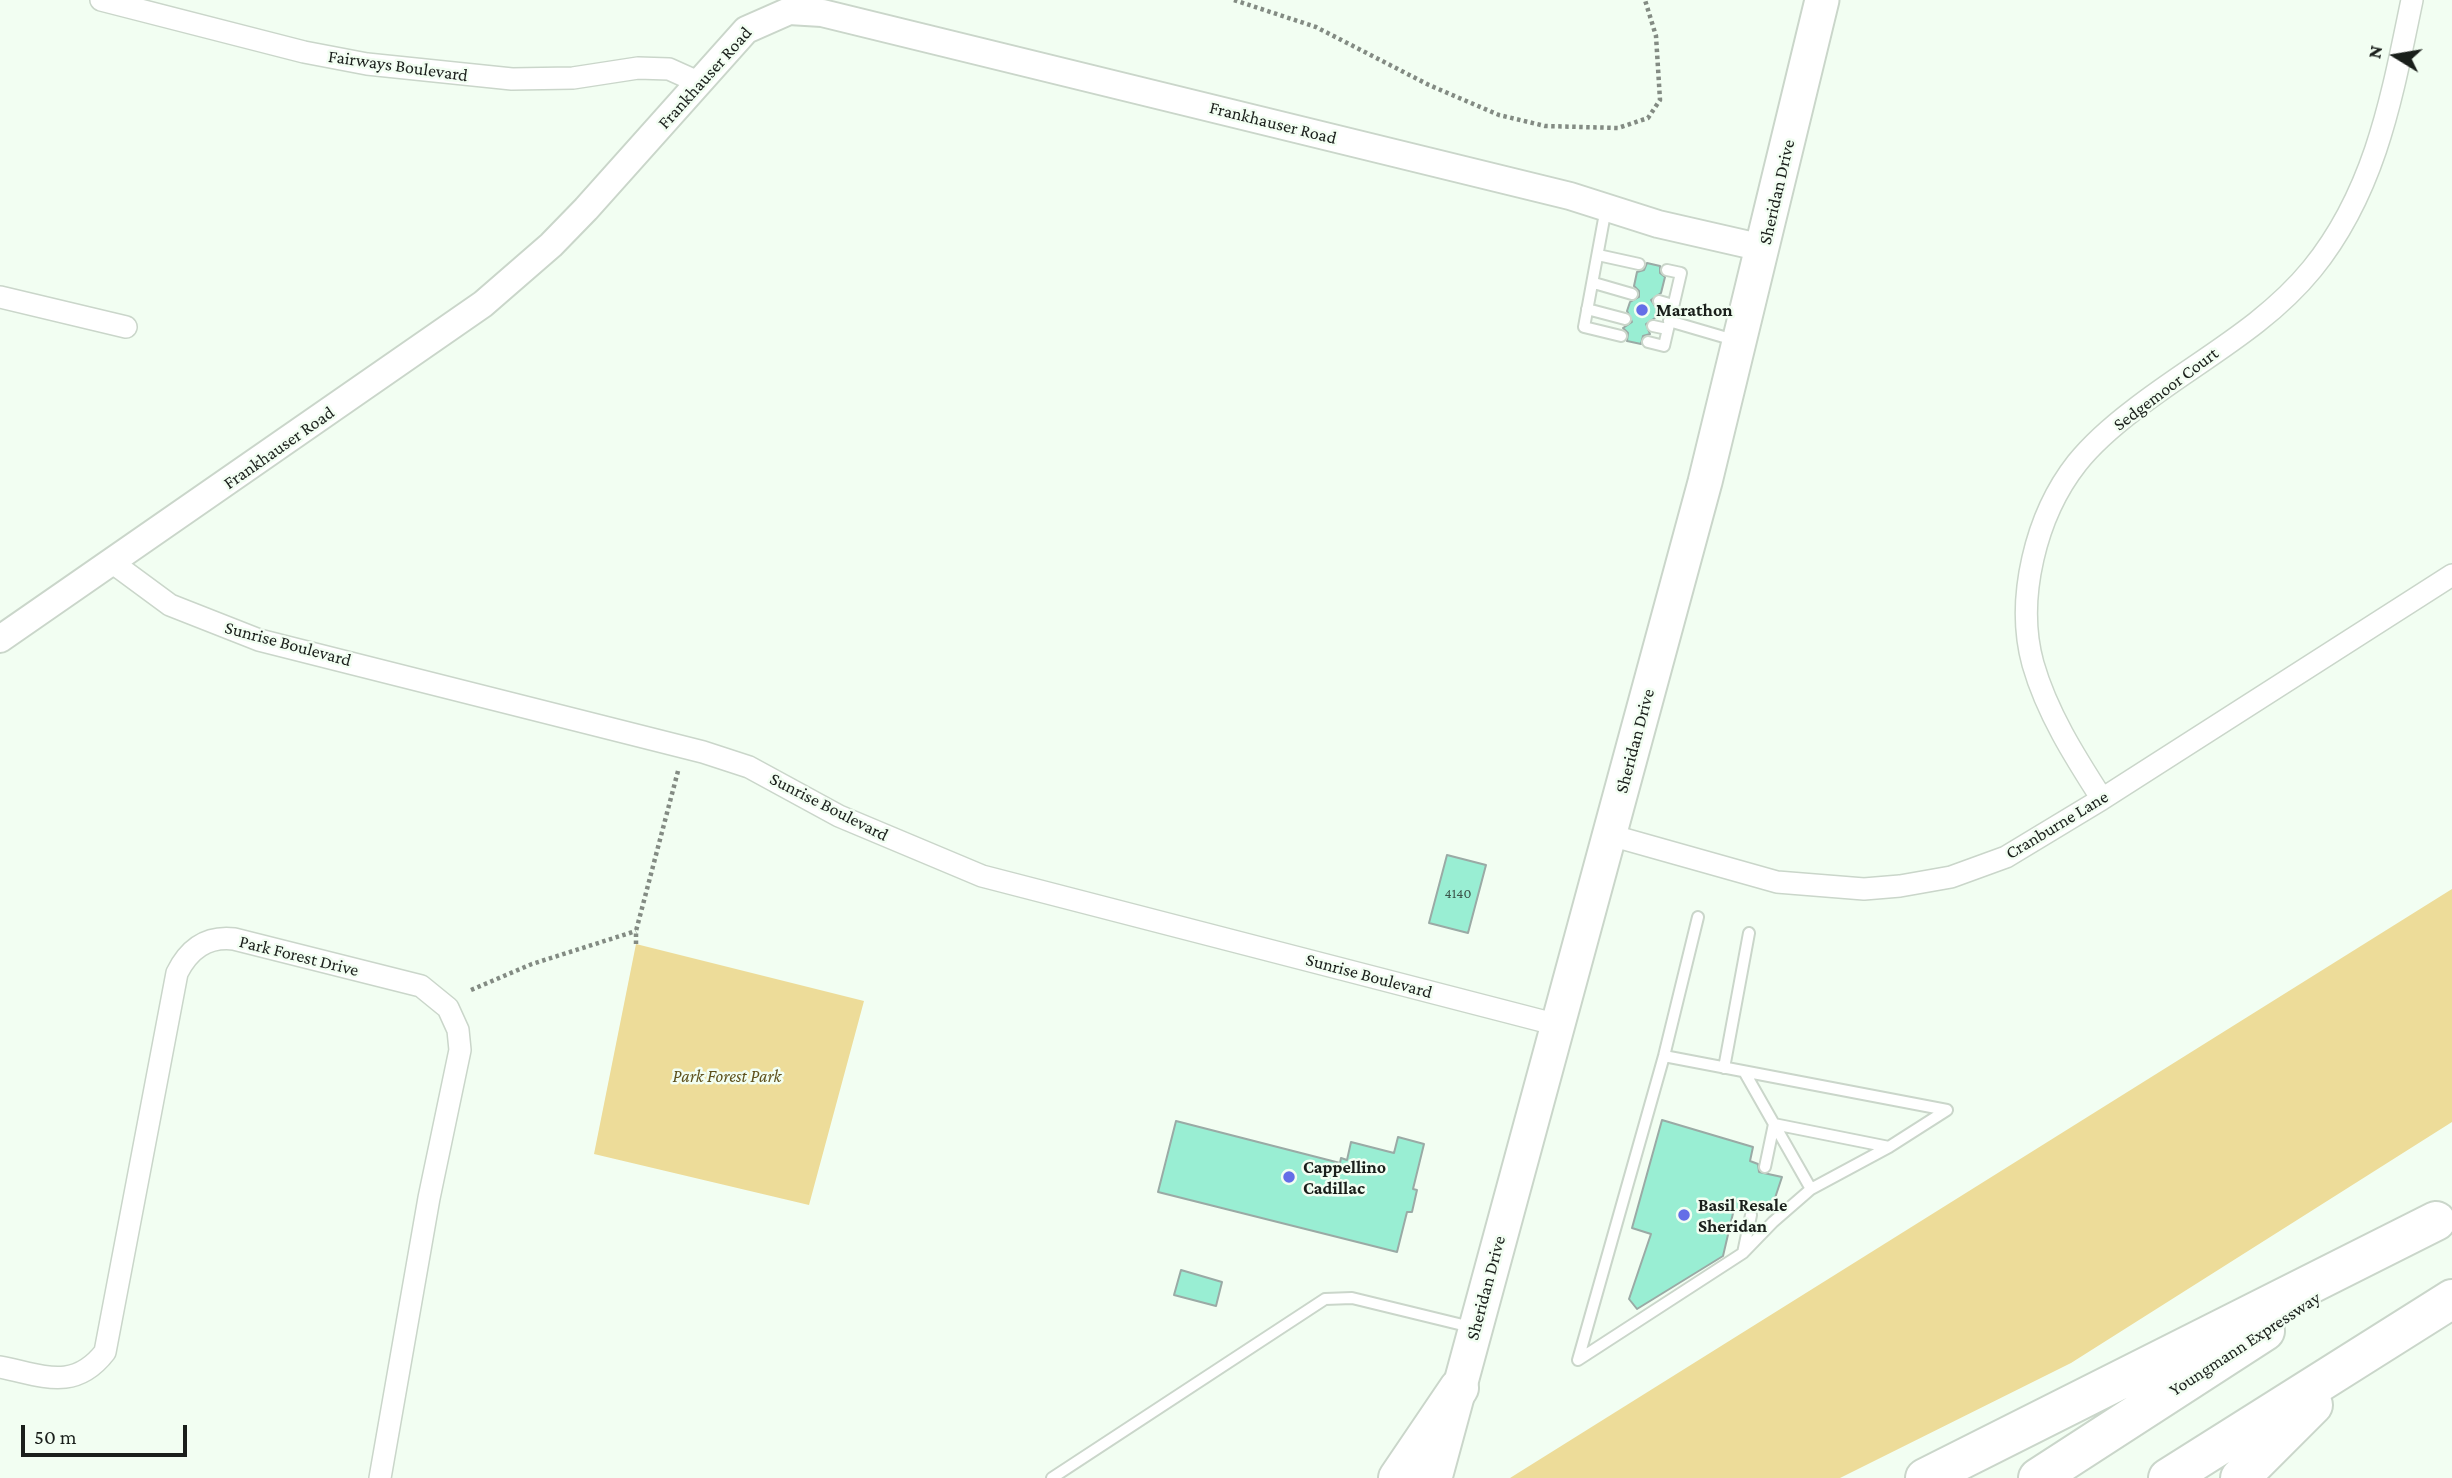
<!DOCTYPE html>
<style>
body{margin:0}
#map{position:relative;width:2452px;height:1478px;overflow:hidden;background:#f2fef2;font-family:"Crimson Pro",serif}
canvas{display:block}
.north{position:absolute;left:2361px;top:21px;width:70px;height:70px;-webkit-text-stroke:5px #f2fef2;paint-order:stroke;rotate:281deg;font-size:19px;font-weight:700;line-height:28px;text-align:center;color:#1a1f1b}
.north::after{content:'';display:block;margin:auto;width:24px;height:32px;background:#1a1f1b;clip-path:polygon(50% 0,100% 100%,50% 72%,0 100%)}
.scale{position:absolute;left:21px;top:1425px;width:166px;height:32px;box-sizing:border-box;border:4px solid #1a1f1b;border-top:0;padding-left:9px;font-size:21px;line-height:24px;white-space:nowrap;color:#1a1f1b;-webkit-text-stroke:5px #f2fef2;paint-order:stroke}
</style>
<div id="map">
<canvas width="2452" height="1478"></canvas>
<div class="north">N</div>
<div class="scale">50 m</div>
</div>
<script>
const c = document.querySelector('canvas').getContext('2d');
c.lineJoin = 'round';
function paint(path, color) {
  c.fillStyle = color;
  c.fill(path, 'evenodd');
}
function trace(path, color, width, dash) {
  c.strokeStyle = color;
  c.lineWidth = width;
  c.lineCap = dash ? 'butt' : 'round';
  c.setLineDash(dash || []);
  c.stroke(path);
}
function write(font, color, halo, rows, align = 'center') {
  c.font = font + ' "Crimson Pro",serif';
  c.lineWidth = 5;
  c.setLineDash([]);
  c.textBaseline = 'middle';
  c.strokeStyle = halo;
  c.fillStyle = color;
  for (const [text, x, y, turn = 0] of rows) {
    c.save();
    c.translate(x, y);
    c.rotate((+turn || 0) * Math.PI / 180);
    c.textAlign = isNaN(turn) ? turn : align;
    if (halo) c.strokeText(text, 0, 0);
    c.fillText(text, 0, 0);
    c.restore();
  }
}
paint(new Path2D(`
 M2452 889V1122L2071 1363 1840 1478H1510Z
 M636 944 864 1001 809 1205 594 1154Z`), '#eddc99');
const building = new Path2D(`
 M1647 263 1660 266V273L1665 277 1661 293 1651 300 1657 309 1655 318 1646 324 1650 334 1643 336 1641 344 1627 341 1628 333 1623 328 1632 322 1627 311 1630 302 1639 297V291L1634 286 1637 272 1644 270Z
 M1447 855 1486 865 1468 933 1429 923Z
 M1662 1120 1753 1147 1750 1161 1758 1164 1759 1172 1782 1177 1772 1207 1759 1202 1756 1209 1749 1207 1744 1212 1734 1209 1723 1256 1637 1309 1629 1299 1651 1234 1632 1228Z
 M1176 1121 1340 1163 1341 1158 1347 1160 1351 1142 1394 1153 1398 1137 1424 1144 1413 1189 1417 1190 1412 1212H1407L1397 1252 1158 1192Z
 M1181 1270 1222 1282 1216 1306 1174 1295Z`);
paint(building, '#99eed3');
trace(building, '#9aaaa5', 2);
const service = new Path2D(`
 M1606 208 1584 327 1621 336
 M1598 255 1639 264
 M1594 283 1632 294
 M1659 301 1673 305
 M1587 309 1625 319
 M1669 321 1734 340
 M1653 326 1667 329
 M1648 342 1664 346 1681 273 1667 270
 M1664 1056 1947 1110 1889 1147 1811 1189 1745 1073
 M1724 1068 1749 933
 M1774 1124 1889 1147
 M1765 1167 1774 1124
 M1743 1253 1751 1215
 M1578 1360 1664 1056 1698 917
 M1578 1360 1743 1253 1773 1222 1811 1189
 M1052 1478 1325 1299 1352 1298 1471 1327`);
const minor = new Path2D(`
 M101 0 304 52 367 64 512 79 573 78 638 68 669 69 698 82
 M0 297 126 327
 M113 563 170 605 259 640 703 752 749 767 839 816 982 876 1558 1025
 M2102 799C2075 757 2047 713 2033 664 2015 599 2036 515 2077 463 2093 443 2114 425 2135 409 2194 363 2264 328 2312 269 2376 190 2392 96 2412 0
 M1610 835 1777 882 1864 889 1900 886 1951 877 2006 857 2102 799 2452 575
 M0 1367C42 1375 74 1392 105 1352L177 973C189 949 207 936 234 939L421 986 448 1008 458 1030 460 1050 429 1198 380 1478`);
const tertiary = new Path2D(`
 M0 639 483 304 551 245 586 209 746 30 789 11 822 13 1570 196 1658 224 1763 248`);
const primary = new Path2D(`
 M1435 1478 1705 482 1822 0`);
const motorway = new Path2D(`
 M1398 1478 1459 1388
 M1925 1478 2436 1221
 M2038 1478 2265 1331
 M2168 1478 2452 1299
 M2240 1478 2313 1405`);
trace(service, '#cad6ca', 14);
trace(minor, '#cad6ca', 24);
trace(tertiary, '#cad6ca', 30);
trace(primary, '#cad6ca', 37);
trace(motorway, '#cad6ca', 42);
trace(new Path2D(`
 M1234 0 1316 27 1429 85 1499 115 1545 126 1618 128 1648 118 1660 100 1656 36 1645 0
 M636 944V931L678 771
 M471 990 532 964 636 931`), '#838b83', 4.5, [3.5, 3.5]);
trace(service, '#fff', 10);
trace(minor, '#fff', 21);
trace(tertiary, '#fff', 26);
trace(primary, '#fff', 33);
trace(motorway, '#fff', 38);
for (const [x, y, r, color] of [
 [1642,310,7,"#646ee7"],
 [1289,1177,7,"#646ee7"],
 [1684,1215,7,"#646ee7"]
]) {
  const dot = new Path2D();
  dot.arc(x, y, r, 0, 2 * Math.PI);
  c.fillStyle = color;
  c.fill(dot);
  trace(dot, '#f2fef2', 2.5);
}
write('14px', '#3a5349', null, [
 ["4140",1458,894]
]);
write('18px', '#1a1f1b', '#f2fef2', [
 ["Fairways Boulevard",398,66,8],
 ["Frankhauser Road",705,78,-48],
 ["Frankhauser Road",1273,123,14],
 ["Sheridan Drive",1777,192,-77],
 ["Sedgemoor Court",2166,389,-37],
 ["Frankhauser Road",279,448,-35],
 ["Sunrise Boulevard",288,644,15],
 ["Sheridan Drive",1635,741,-75],
 ["Sunrise Boulevard",829,807,27],
 ["Cranburne Lane",2057,825,-31],
 ["Park Forest Drive",299,956,14],
 ["Sunrise Boulevard",1369,976,15],
 ["Sheridan Drive",1486,1288,-75],
 ["Youngmann Expressway",2245,1344,-33]
]);
write('bold 18px', '#1a1f1b', '#f2fef2', [
 ["Marathon",1656,310],
 ["Cappellino",1303,1167],
 ["Cadillac",1303,1188],
 ["Basil Resale",1698,1205],
 ["Sheridan",1698,1226]
], 'left');
write('italic 18px', '#5e511c', '#f2fef2', [
 ["Park Forest Park",727,1076]
]);
</script>
